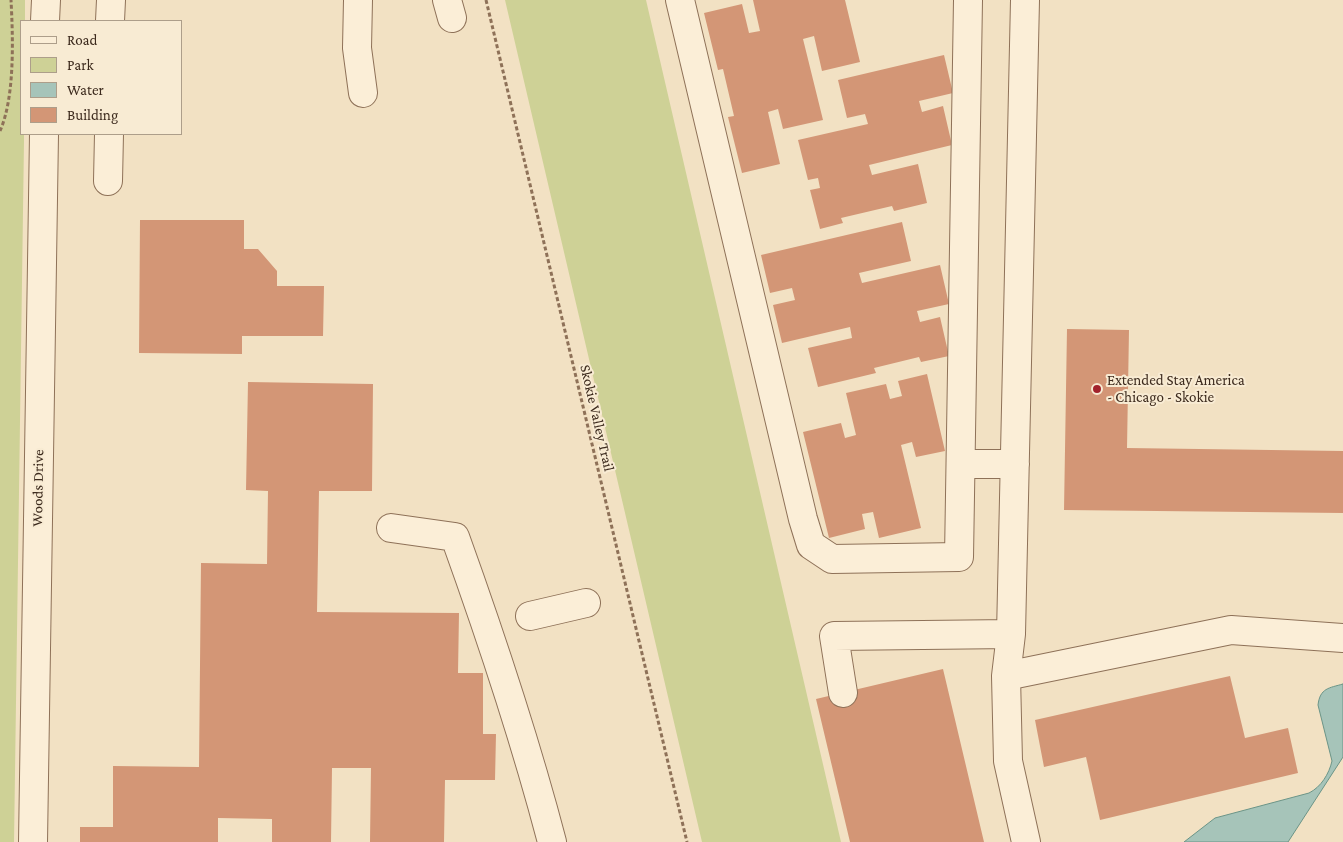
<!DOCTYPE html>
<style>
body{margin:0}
#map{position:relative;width:1343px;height:842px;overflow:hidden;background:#f2e1c3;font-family:"Crimson Pro",serif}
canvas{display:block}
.legend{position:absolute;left:20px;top:20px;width:162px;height:115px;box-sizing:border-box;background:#f8ebd3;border:1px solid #ad9e8a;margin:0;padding:6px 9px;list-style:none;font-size:15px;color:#3c2a1d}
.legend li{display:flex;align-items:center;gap:10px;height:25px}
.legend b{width:25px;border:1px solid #ad9e8a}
</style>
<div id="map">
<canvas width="1343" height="842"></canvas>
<ul class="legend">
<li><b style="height:6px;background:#fbeed7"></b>Road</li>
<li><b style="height:14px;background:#ced196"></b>Park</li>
<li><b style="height:14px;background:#a6c4b9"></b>Water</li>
<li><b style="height:14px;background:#d39676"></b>Building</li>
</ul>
</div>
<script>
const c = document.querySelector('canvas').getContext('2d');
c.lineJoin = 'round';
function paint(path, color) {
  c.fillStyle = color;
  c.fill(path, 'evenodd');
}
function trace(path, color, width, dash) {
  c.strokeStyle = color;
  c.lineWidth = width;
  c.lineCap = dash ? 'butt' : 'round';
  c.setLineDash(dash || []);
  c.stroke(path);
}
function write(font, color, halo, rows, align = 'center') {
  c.font = font + ' "Crimson Pro",serif';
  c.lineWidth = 4;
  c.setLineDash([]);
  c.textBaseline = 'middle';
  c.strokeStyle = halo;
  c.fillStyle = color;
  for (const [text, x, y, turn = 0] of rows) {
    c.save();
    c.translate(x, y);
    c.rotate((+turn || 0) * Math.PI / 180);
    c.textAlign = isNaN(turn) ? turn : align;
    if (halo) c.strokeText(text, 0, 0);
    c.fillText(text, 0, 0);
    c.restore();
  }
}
paint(new Path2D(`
 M0 0H25V21H21V134H24V141L14 842H0Z
 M505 0H646L841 842H702Z`), '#ced196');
const water = new Path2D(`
 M1343 684V757L1288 842H1184L1215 818 1309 793C1321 787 1329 774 1332 761L1318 705C1320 688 1329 688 1343 684Z`);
paint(water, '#a6c4b9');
trace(water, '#6b9487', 1);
paint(new Path2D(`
 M753 0H845L860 62 822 71 814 36 803 39 823 120 783 129 778 109 768 112 780 164 742 173 728 117 734 116 723 69 718 70 704 13 742 4 749 33 760 31Z
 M944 55 953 93 919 101 922 112 943 106 952 145 869 165 872 175 918 164 927 203 894 211 892 206 841 218 843 223 820 229 810 190 820 188 818 178 808 180 798 140 868 124 865 114 847 118 838 80Z
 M140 220H244V249H258L277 271V286H324L323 336H242V354L139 353Z
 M902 222 911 261 859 273 862 283 940 265 949 304 917 311 920 322 940 317 949 356 921 362 919 357 874 368 876 373 818 387 808 348 852 338 850 327 782 343 773 305 795 300 792 288 770 293 761 255Z
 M1067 329 1129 330 1127 448 1343 451V513L1064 510Z
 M927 374 945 451 916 457 912 442 901 445 921 528 879 538 873 512 862 514 865 529 829 538 803 432 841 423 845 438 856 435 846 393 886 384 890 399 902 396 898 381Z
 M248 382 373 384 372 491H319L317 612 459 613 458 673H483V734H496L495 780H445L444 842H370L371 768H332L331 842H272V819L218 818V842H80V827H113V766L199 767 201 563 267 564 268 491 246 490Z
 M943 669 984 842H850L816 699Z
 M1230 676 1245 738 1288 728 1298 773 1100 820 1086 757 1044 767 1035 720Z`), '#d39676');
const minor = new Path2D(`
 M358 0 357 48 363 93
 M447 0 452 18
 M680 0 803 519 811 545 832 559 959 557 968 0
 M1025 0 1011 634 1006 676 1008 761 1026 842
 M45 21 46 0
 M110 21 111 0
 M108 181 109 134
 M961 464H1015
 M391 528 455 537C491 637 525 739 552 842
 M530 616 586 603
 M1006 676 1231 630 1343 638
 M843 693 834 636 1011 634
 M33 842 44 134`);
trace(minor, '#8e7158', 30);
trace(new Path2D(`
 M486 0 687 842
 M0 131C15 97 13 38 11 0`), '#8e7158', 3, [4, 2.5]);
trace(minor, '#fbeed7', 28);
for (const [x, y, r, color] of [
 [1097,389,5,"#a2232c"]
]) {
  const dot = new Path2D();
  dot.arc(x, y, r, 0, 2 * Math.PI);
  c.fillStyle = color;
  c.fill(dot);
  trace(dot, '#f8ebd3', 2);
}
write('15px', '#3c2a1d', '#f8ebd3', [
 ["Extended Stay America",1107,380],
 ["- Chicago - Skokie",1107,397]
], 'left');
write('15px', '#3c2a1d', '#f8ebd3', [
 ["Skokie Valley Trail",597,418,77],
 ["Woods Drive",38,488,-89]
]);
</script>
